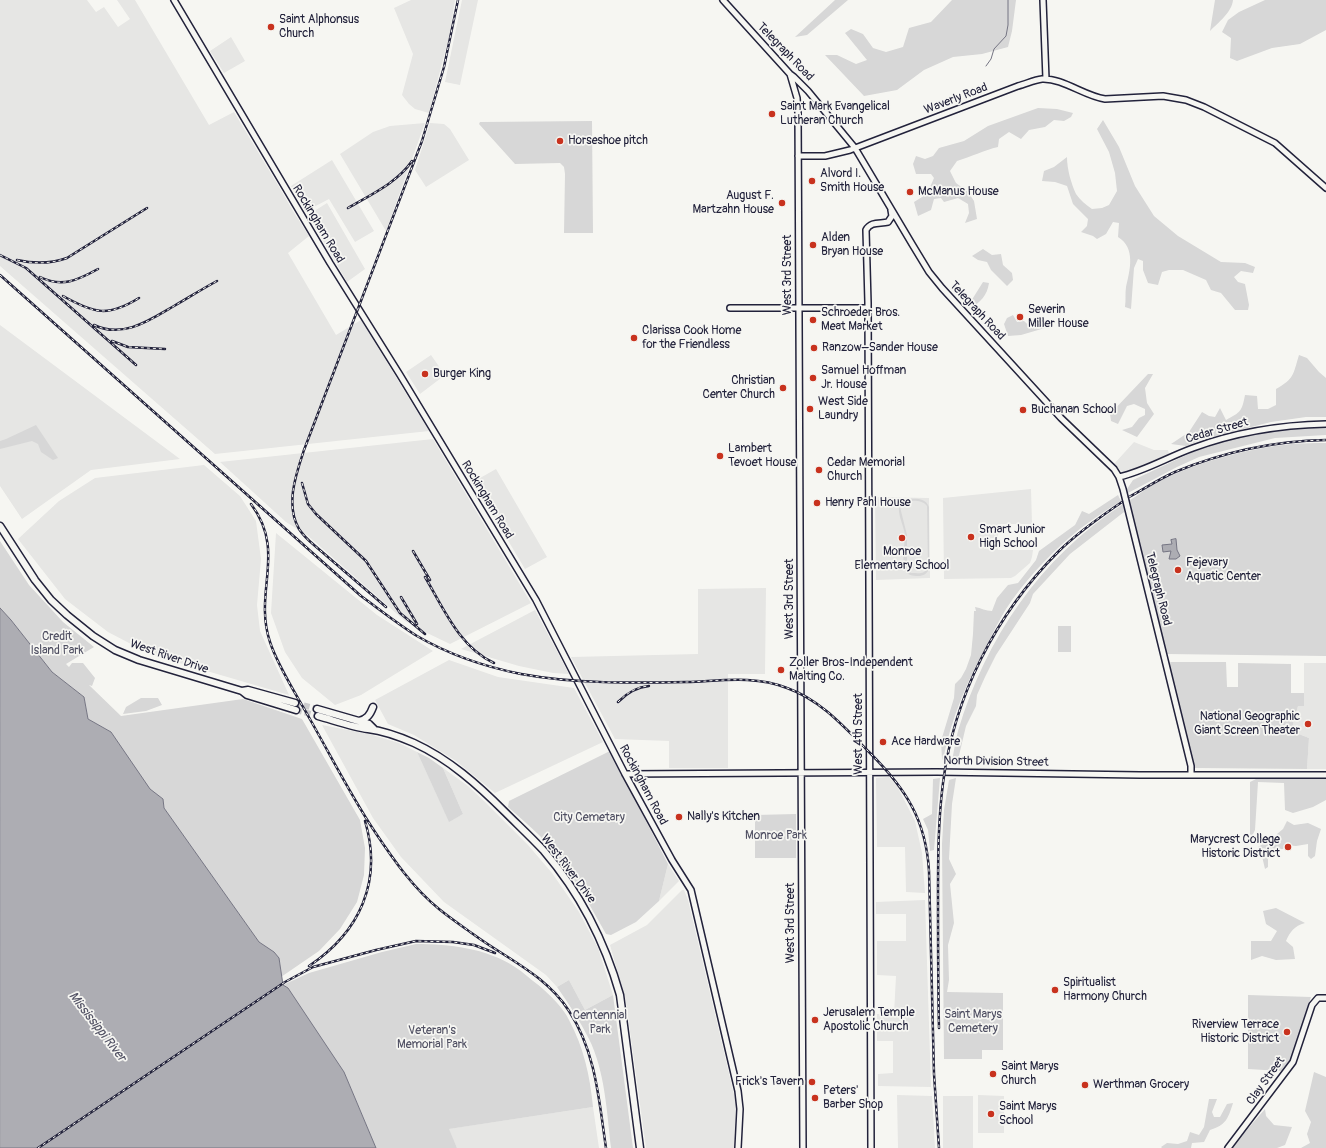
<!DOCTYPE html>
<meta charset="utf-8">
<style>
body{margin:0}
canvas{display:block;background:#f6f6f2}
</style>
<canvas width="1326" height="1148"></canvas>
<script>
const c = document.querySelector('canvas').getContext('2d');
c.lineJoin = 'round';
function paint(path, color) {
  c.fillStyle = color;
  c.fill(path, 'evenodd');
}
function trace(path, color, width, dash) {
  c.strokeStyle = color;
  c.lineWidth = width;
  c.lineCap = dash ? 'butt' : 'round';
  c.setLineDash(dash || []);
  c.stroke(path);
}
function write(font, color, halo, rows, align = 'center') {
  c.font = font + ' Pangolin,sans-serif';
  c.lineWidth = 3.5;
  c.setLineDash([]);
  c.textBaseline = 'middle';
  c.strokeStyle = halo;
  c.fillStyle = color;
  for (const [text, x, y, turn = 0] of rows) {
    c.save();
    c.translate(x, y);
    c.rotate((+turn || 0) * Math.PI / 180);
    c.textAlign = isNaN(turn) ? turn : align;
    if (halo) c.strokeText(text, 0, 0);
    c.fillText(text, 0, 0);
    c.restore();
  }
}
paint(new Path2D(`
 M0 0H87L96 12 104 7 118 27 130 19 117 0H135L209 125 234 112 278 185 293 211 309 236 288 253 336 335 361 320 429 431 215 454 0 266Z
 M411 0H455L449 37 429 113 415 109 409 104 402 95 413 54 394 8Z
 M462 0H478L460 85 445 82Z
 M231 37 245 61 224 73 210 51Z
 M425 123 386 231 340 154 373 132 390 126Z
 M430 123 444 124 450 129 469 160 426 187 415 170Z
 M332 160 374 231 355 242 329 199 306 211 291 186Z
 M327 203 365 269 347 282 308 215Z
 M0 325 180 459 91 470 22 519 0 486Z
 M431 355 445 375 420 394 406 372Z
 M433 439 531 603 450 644 425 632 405 621 307 535 286 522 220 462Z
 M1134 442 1154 450H1168L1169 454 1123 473 1114 464Z
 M204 465 240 496 256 521 261 559 257 605 260 631 289 695 152 655 108 632 65 599 18 539 59 501 95 478Z
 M496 469 547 557 525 569 473 482Z
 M1031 489 1032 524H998V550H1033L1032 557 1030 563 1015 576 1011 578 944 579 943 498Z
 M875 497 929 498 930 578 876 580Z
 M276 533 377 615 433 651 361 695 335 705 302 678 285 652 271 613Z
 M766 588 765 674H728V768H669V741L615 739 571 657 698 654V589Z
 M535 610 569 674 553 673 519 666 461 649Z
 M449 660 498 677 574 688 603 742 495 793 456 761 414 735 388 724 375 700Z
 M1304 663H1326V769H1307L1309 738 1296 733 1293 724 1298 706 1304 705Z
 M322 725 369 734 399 743 417 752 449 821 463 814 443 768 468 786 485 802 528 845 552 873 579 912 598 948 613 995 585 1010 569 980 557 987 546 975 444 902 401 857 373 818Z
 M889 777 897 786 915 821 922 853 925 893 906 892 905 847H877L876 778Z
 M668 864 679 881 659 901Z
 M682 890H684L688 900 736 1103 734 1148H646L626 1002 610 945 647 925Z
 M925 900 931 1087 878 1086V1074L893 1073V1041H877V1014H894L896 976 877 975V941H906V914H876V902Z
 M897 1095 932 1096 935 1148H898Z
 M978 1095 1004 1096V1133H978Z
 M943 1096H973V1148H943Z
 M593 1107 599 1148H457L448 1129Z`), '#e6e6e4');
paint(new Path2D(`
 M835 0H848L807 35 795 37Z
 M952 0H1016L1012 31 1008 47 982 54 953 57 924 70 897 90 864 96 825 55H837L856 64 867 60 845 33 851 29 863 34 873 48 886 52 903 47 909 28 931 22Z
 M1215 0H1233C1232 12 1218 23 1210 31Z
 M1265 0H1326V30L1300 44 1272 48 1237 61 1230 58 1231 38 1222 32 1228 20 1239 12Z
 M1038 108 1057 109 1073 113 1071 117 1064 121 1054 120 1045 127 1029 130 1021 139 1009 132 999 139 998 147C984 150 971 157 957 161L950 171 956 183 968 192 974 201 977 219 965 223 969 213 968 204 958 198 944 202 941 198 934 199 931 210 918 216 914 202 927 194 934 178 931 174H916L913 164 916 156 925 159 933 156 939 148 964 141 988 126Z
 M1103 120 1119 147 1135 186 1154 216 1178 236 1221 262 1245 263 1255 267 1253 273 1241 271 1234 277 1238 282 1245 284 1249 305 1248 310H1235L1221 293 1211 290 1206 280 1183 270H1169L1162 272 1158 285 1148 283 1143 270V261L1138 259 1134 268 1131 309 1125 307C1126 300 1125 293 1126 287 1130 270 1136 248 1118 237L1119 223 1113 222 1106 234 1097 239 1093 236 1081 232 1087 226 1088 219 1073 204 1067 186 1055 182 1042 181 1044 171 1054 167 1067 157C1067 169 1071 183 1076 194 1080 200 1086 205 1092 209L1102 208 1109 205 1117 191 1115 173 1109 152 1097 129Z
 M592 121 593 233H564L565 174 564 167 560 163 515 164 479 124 480 122Z
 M983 249 992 255 1001 254 1003 265 1012 273 1013 280 1007 286 991 270 987 262 978 260 972 256Z
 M983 282 989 283C987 296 981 301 970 309L968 306Z
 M1013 315 1017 322 1024 321C1031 329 1037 326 1045 322V328L1021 335 1008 336 1004 324 1007 318Z
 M1299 355 1307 358 1319 372 1326 378V417H1306L1271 422 1204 439 1186 446 1171 444 1189 432 1202 412 1209 416 1215 417 1220 408 1226 420C1241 412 1242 411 1245 395L1257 396 1258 409H1268L1276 405V389C1294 379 1293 375 1299 355Z
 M1148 374H1153L1145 388 1147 403 1154 414 1137 437 1122 430 1132 427 1139 418 1145 415V409L1134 404 1127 406 1118 424 1111 421 1110 414Z
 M36 425 58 458 53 460 41 452 38 444 32 441 0 449V441L6 439Z
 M1307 427H1326V435L1275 438 1199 457 1177 467 1128 493 1127 489 1133 480 1193 452 1215 444 1246 435Z
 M1326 443V656L1166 654 1130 507 1131 506 1130 500C1137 496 1144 490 1151 486 1189 464 1248 448 1292 444 1303 443 1315 443 1326 443Z
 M1118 495 1121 501C1103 512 1085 524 1069 538 1046 558 1023 583 1006 609 1000 619 994 630 989 641 968 679 951 718 943 760L942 759 941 741 954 698 955 684 961 678 966 669 971 655 973 634 974 611H976L975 607C981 608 986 611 992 611L997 598 1008 585 1018 583 1036 560 1039 551 1075 525 1082 511 1089 514Z
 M907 499C915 499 925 497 929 507V569C927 573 925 575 920 576 915 576 909 576 906 572 901 564 905 544 905 535 904 525 895 511 901 502ZM905 501C912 501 922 499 927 506L928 567C925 575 918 573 911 573L907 569V535L900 507Z
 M1123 504 1124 512 1070 554 1033 594 1030 603 996 655 985 677 977 695 976 706 966 726 957 764H951C954 753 955 742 958 731 986 638 1040 558 1123 504Z
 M0 541 29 585 63 622 94 647 66 664 69 667 72 663H83L95 678 92 686 89 685 121 716 243 699 302 719 360 820 365 848 364 875 357 902 340 929 319 951 281 977 280 963 274 952 259 942 164 808 163 799 150 790 111 732 88 719 84 697 52 672 11 620 0 608Z
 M1058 626H1071V652H1058Z
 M1171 662H1226L1227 687H1238V663L1291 664V693H1304V706H1298L1293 724 1296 733 1309 738 1307 769 1195 768 1169 663Z
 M141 698H158L162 705 146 711 123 714 126 707Z
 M610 751 668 864 659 901 636 922 611 935 606 934C587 900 568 865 540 836 530 826 519 817 508 807L509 801Z
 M417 752 429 758 443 768 463 814 449 822Z
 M940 778 934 850 930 851 928 830 923 819 932 814 933 779Z
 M956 778 952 804 949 859 956 874 950 884 954 923 948 945 949 980 947 992 1003 993V1050H982V1059H944L942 844 944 810 949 780Z
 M1326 778V800L1313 807 1293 813 1285 810 1284 783 1258 782 1255 830 1252 836 1250 834V782L1256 779Z
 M796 814V858H755V815Z
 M1287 821 1294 825 1308 823 1321 829 1317 841 1315 856 1311 859 1308 856V844L1296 846 1285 845 1283 849 1268 850V867L1265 869 1261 852 1258 847 1263 844H1276L1277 834 1283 829Z
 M1276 908 1305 923C1294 926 1290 932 1286 941L1293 947 1295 959 1276 960 1262 956 1251 960V941H1271L1277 931 1266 924 1263 911Z
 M416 944C449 944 486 948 515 967 523 972 530 979 537 984 547 992 564 1008 569 1020 584 1048 590 1076 593 1107L449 1129 457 1148H376L344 1072 288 988 283 985 309 973 382 952Z
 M569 980 585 1010 613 995 633 1148H611C607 1113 605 1071 589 1039 580 1021 569 1004 557 987Z
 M1248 995 1311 997 1291 1058 1281 1071 1248 1069Z
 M1314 1072 1326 1077V1148H1301L1310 1143 1307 1134 1311 1122 1305 1111Z
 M1209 1099H1217L1212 1112 1214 1117H1220L1227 1104 1233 1103C1228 1119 1226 1125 1210 1130L1204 1142 1192 1143 1191 1148H1162L1161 1147 1167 1143 1178 1144 1187 1141 1190 1132 1199 1135 1204 1127Z
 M1265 1109 1266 1116 1274 1125 1292 1127 1285 1145 1277 1148H1231Z`), '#d7d7d7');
const water = new Path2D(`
 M1176 539 1177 550 1180 556 1176 559H1169L1171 551 1163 552 1162 545 1172 544 1171 540Z
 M0 608 11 620 52 672 84 697 88 719 111 732 150 789 163 799 164 808 259 942 274 952 279 958 283 985 288 988 344 1072 376 1148H0Z`);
paint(water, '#adadb3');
trace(water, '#757583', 1);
trace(new Path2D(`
 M986 66 991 59 994 49 1006 36 1008 25V0`), '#757583', 1);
trace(new Path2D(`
 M295 703 317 709
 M296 710 318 716`), '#cccccd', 6, [6, 3]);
const secondary = new Path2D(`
 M174 0 330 263 400 375 536 600 625 774 672 860 691 890 738 1091 740 1109 738 1148
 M723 0 790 74 794 77 808 91 855 148 912 244 929 272 942 288 1061 418 1114 469 1119 477 1123 489 1191 766V774
 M1043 0 1046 79
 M790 74 797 98 798 113 803 1148
 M798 156H825L850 150 1018 86C1026 84 1034 80 1042 79 1063 78 1084 96 1105 99L1163 96 1186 100 1204 107 1275 143 1326 188
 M730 308H867
 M1119 477C1145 471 1168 457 1193 448 1236 432 1281 425 1326 424
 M625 774 937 772 1140 775H1326
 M871 1148 868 303 866 230C871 221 880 224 888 222L892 216 891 210
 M1228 1148 1293 1062 1312 1005 1318 998H1326`);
const primary = new Path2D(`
 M0 526 35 580 51 600 67 615 93 636 115 650 139 660 242 691 247 695 296 710
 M242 691 248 690 295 703
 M317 709 369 724 374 729
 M318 716C333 720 352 727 368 729 384 731 398 736 414 743 449 759 478 785 505 812 518 825 532 838 544 851 580 893 605 942 620 995L640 1148
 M359 721C367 719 370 715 373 707`);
trace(secondary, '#22223b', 8);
trace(primary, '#22223b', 9);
trace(secondary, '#f6f6f2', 5);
trace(primary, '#f6f6f2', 6);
const rail = new Path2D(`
 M348 208C370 195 397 183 412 161
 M0 255 26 268 136 365
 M17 260C35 264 50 264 67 258L147 208
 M0 275 361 596C379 609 398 624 417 636 448 654 486 667 521 674 575 684 632 683 687 682 720 681 754 675 787 688 821 700 845 728 870 753 906 789 926 820 929 871L934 1074 939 1148
 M40 277C62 288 78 280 98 269
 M63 296C95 314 108 317 139 298
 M94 325C123 339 150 320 174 306 188 298 202 289 217 281
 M112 341 128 347 165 349
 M302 483 308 504 316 514 366 561 400 613 425 634
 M1129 497C1144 489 1159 479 1175 472 1223 452 1274 441 1326 440
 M251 504C287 552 253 591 270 642 278 667 298 697 311 721 332 758 351 796 375 832 393 859 413 888 439 909 450 918 462 926 473 934 507 959 546 975 569 1011 596 1052 599 1101 606 1148
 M413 551 430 580
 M425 577C443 607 459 647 494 663
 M401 597 417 624
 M386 607 314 545C308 540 303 535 299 529 285 505 296 474 304 450L422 141 444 67 458 0
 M618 702C627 693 636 687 649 686
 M309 966C360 932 383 881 365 821
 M939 1028C938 985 938 941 938 898 938 860 938 822 943 783 954 696 996 614 1058 552 1077 533 1100 517 1122 502
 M38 1148 285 982 313 967 376 950 416 941 453 942 474 945 495 953`);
trace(rail, '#22223b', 2.5);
trace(rail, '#f6f6f2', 1, [3]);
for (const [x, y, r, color] of [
 [271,27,4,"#c8321e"],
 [772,114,4,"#c8321e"],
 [560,141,4,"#c8321e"],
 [812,181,4,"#c8321e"],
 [910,192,4,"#c8321e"],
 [782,203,4,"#c8321e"],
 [813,245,4,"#c8321e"],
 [1020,317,4,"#c8321e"],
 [813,320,4,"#c8321e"],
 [634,338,4,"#c8321e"],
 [814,348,4,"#c8321e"],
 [425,374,4,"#c8321e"],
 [813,378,4,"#c8321e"],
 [783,388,4,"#c8321e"],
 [810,409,4,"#c8321e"],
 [1023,410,4,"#c8321e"],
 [720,456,4,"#c8321e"],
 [819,470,4,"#c8321e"],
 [817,503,4,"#c8321e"],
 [971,537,4,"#c8321e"],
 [902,538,4,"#c8321e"],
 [1178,570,4,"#c8321e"],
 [781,670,4,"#c8321e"],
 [1308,724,4,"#c8321e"],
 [883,742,4,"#c8321e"],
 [679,817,4,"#c8321e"],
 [1288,847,4,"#c8321e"],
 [1055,990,4,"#c8321e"],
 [815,1020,4,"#c8321e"],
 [1287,1032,4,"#c8321e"],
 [993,1074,4,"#c8321e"],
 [812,1082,4,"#c8321e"],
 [1085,1085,4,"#c8321e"],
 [815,1098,4,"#c8321e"],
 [991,1114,4,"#c8321e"]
]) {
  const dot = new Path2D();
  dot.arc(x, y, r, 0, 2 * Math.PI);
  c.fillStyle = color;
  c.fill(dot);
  trace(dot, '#f6f6f2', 1.5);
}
write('12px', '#22223b', '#f6f6f2', [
 ["Saint Alphonsus",279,20],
 ["Church",279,34],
 ["Saint Mark Evangelical",780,107],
 ["Lutheran Church",780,121],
 ["Horseshoe pitch",568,141],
 ["Alvord I.",820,174],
 ["Smith House",820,188],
 ["McManus House",918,192],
 ["August F.",774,196,"right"],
 ["Martzahn House",774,210,"right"],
 ["Alden",821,238],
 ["Bryan House",821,252],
 ["Severin",1028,310],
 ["Miller House",1028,324],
 ["Schroeder Bros.",821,313],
 ["Meat Market",821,327],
 ["Clarissa Cook Home",642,331],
 ["for the Friendless",642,345],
 ["Ranzow–Sander House",822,348],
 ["Samuel Hoffman",821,371],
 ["Jr. House",821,385],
 ["Burger King",433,374],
 ["Christian",775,381,"right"],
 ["Center Church",775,395,"right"],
 ["West Side",818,402],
 ["Laundry",818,416],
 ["Buchanan School",1031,410],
 ["Lambert",728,449],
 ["Tevoet House",728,463],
 ["Cedar Memorial",827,463],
 ["Church",827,477],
 ["Henry Pahl House",825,503],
 ["Smart Junior",979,530],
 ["High School",979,544],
 ["Monroe",902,552,"center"],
 ["Elementary School",902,566,"center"],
 ["Fejevary",1186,563],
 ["Aquatic Center",1186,577],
 ["Zoller Bros-Independent",789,663],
 ["Malting Co.",789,677],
 ["National Geographic",1300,717,"right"],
 ["Giant Screen Theater",1300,731,"right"],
 ["Ace Hardware",891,742],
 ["Nally's Kitchen",687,817],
 ["Marycrest College",1280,840,"right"],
 ["Historic District",1280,854,"right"],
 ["Spiritualist",1063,983],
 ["Harmony Church",1063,997],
 ["Jerusalem Temple",823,1013],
 ["Apostolic Church",823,1027],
 ["Riverview Terrace",1279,1025,"right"],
 ["Historic District",1279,1039,"right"],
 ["Saint Marys",1001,1067],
 ["Church",1001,1081],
 ["Frick's Tavern",804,1082,"right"],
 ["Werthman Grocery",1093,1085],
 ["Peters'",823,1091],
 ["Barber Shop",823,1105],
 ["Saint Marys",999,1107],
 ["School",999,1121]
], 'left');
write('12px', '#22223b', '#f6f6f2', [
 ["Telegraph Road",785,52,46],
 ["Waverly Road",956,99,-21],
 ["Rockingham Road",318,224,59],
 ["West 3rd Street",788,275,-90],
 ["Telegraph Road",977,311,47],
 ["Cedar Street",1217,431,-16],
 ["Rockingham Road",487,500,59],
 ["Telegraph Road",1158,589,76],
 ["West 3rd Street",790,599,-90],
 ["West River Drive",169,657,19],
 ["West 4th Street",859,734,-90],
 ["North Division Street",996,762,1],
 ["Rockingham Road",643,785,62],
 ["West River Drive",568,869,53],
 ["West 3rd Street",791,923,-90],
 ["Clay Street",1266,1081,-54]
]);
write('12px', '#4f4f62', '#f6f6f2', [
 ["Credit",57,637],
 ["Island Park",57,651],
 ["City Cemetary",589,818],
 ["Monroe Park",776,836],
 ["Saint Marys",973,1015],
 ["Cemetery",973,1029],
 ["Centennial",600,1016],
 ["Park",600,1030],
 ["Veteran's",432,1031],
 ["Memorial Park",432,1045]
]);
write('italic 13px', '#535365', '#f6f6f2', [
 ["Mississippi River",97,1027,52]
]);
</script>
